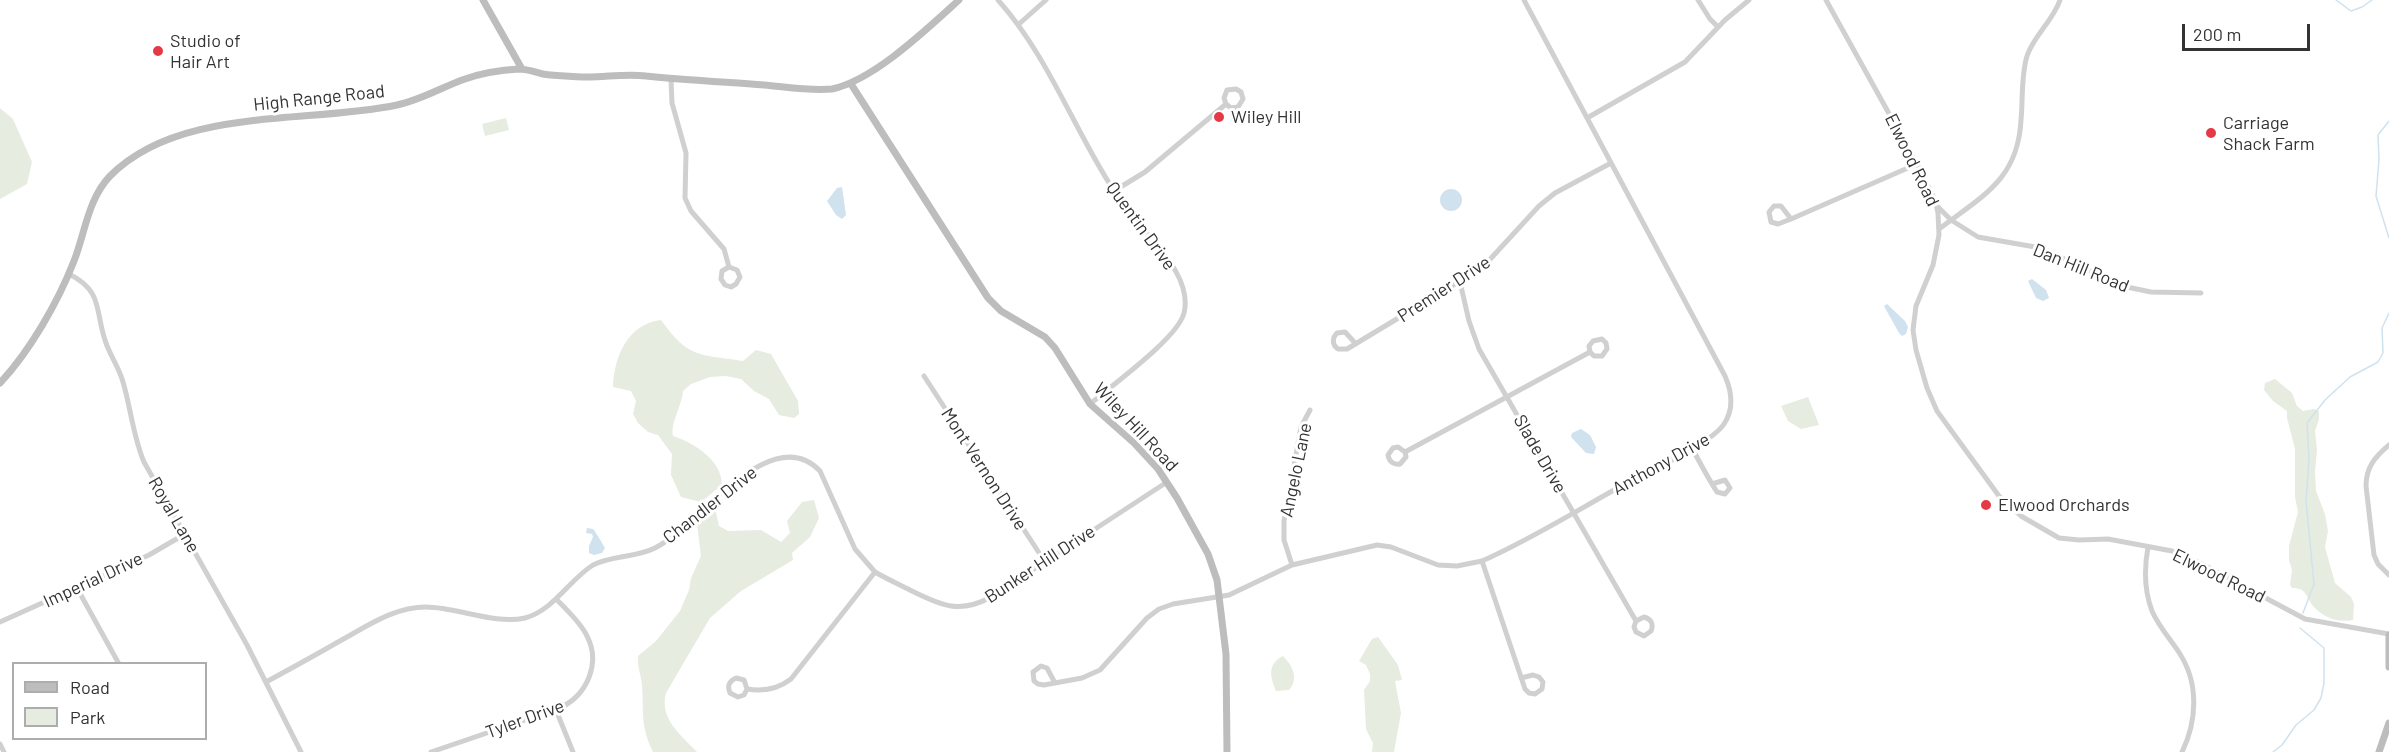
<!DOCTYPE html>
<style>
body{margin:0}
#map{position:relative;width:2389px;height:752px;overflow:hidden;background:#fff;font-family:Barlow,sans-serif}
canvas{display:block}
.legend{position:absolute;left:12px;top:662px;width:195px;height:78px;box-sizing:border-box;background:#fff;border:2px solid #adadad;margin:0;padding:8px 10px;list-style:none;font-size:18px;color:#333}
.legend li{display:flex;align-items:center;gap:12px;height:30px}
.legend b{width:30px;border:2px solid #adadad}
.scale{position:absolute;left:2182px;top:24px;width:128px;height:27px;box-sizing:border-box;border:3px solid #333;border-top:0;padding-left:8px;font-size:18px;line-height:21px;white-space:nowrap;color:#333;-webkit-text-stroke:4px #fff;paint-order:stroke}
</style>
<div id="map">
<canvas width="2389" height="752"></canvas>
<ul class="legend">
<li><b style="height:8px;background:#bdbdbd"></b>Road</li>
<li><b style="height:16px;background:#e6ecdf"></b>Park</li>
</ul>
<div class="scale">200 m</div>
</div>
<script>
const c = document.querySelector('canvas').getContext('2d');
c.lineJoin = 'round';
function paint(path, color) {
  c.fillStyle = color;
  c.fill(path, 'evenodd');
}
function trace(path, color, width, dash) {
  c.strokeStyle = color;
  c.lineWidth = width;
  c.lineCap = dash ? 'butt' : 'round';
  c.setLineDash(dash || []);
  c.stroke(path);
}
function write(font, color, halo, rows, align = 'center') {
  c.font = font + ' Barlow,sans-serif';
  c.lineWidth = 6;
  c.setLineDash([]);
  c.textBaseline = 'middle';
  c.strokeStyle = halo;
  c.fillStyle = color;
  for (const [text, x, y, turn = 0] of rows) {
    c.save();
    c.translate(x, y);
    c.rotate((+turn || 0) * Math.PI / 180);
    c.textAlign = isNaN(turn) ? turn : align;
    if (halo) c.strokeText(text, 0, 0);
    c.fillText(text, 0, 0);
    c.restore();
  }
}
paint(new Path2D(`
 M0 108 13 119 32 162 27 184 0 199Z
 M506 118 509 130 485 136 482 124Z
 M661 320C689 359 699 354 743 361L756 350 771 354 798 401 799 414 794 418 779 415 769 399 754 391 741 379 726 376 710 377 691 384 683 391C682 405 670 424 673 436 694 443 722 460 722 485L701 502 681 497 671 475 672 454 658 435 648 432 638 423 633 414 636 401 631 391 613 387C614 356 628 324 661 320Z
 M2275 379 2292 393 2297 406 2303 411 2314 409 2319 411V419L2315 431 2317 450 2315 472 2316 491 2325 514 2328 531 2325 547 2335 583 2351 597 2354 604 2353 620C2338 623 2324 618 2313 606 2306 597 2307 588 2292 588L2290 585 2292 570 2289 560V546L2298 512 2295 497V449L2287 418V411L2273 401 2264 390 2265 383Z
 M1808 397 1819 425 1801 429 1788 421 1781 406Z
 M814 500 819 518 810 537 792 553 793 560 741 591 710 618 666 693C659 719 681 735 697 752H653C640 725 644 713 642 685 641 675 637 667 638 656L656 641 680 611 689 590 691 578 701 556 697 523 701 516 715 508 719 526 728 531 761 530 781 542 790 533 787 521 802 502Z
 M1378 637 1398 665 1402 680 1395 681 1401 713 1394 752H1372L1373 743 1366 729 1364 690 1370 681V674L1366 665 1359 661 1372 639Z
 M1283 656C1293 666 1299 679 1289 690L1276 691C1270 677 1267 664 1283 656Z`), '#e6ecdf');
paint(new Path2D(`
 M842 187 846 215 842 219 836 215 827 201 837 188Z
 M1440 200a11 11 0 1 1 22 0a11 11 0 1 1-22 0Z
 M2032 279 2046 290 2049 298 2043 301 2036 298 2028 281Z
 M1887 304 1905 321 1908 327 1906 334 1902 336 1899 333 1884 306Z
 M1581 429 1590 435 1596 447 1594 454 1586 453 1571 437 1572 433Z
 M587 528 593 529C595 531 604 546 605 548L602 553 594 555 589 553V546L593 537 592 534 586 533Z`), '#cfe2ee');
trace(new Path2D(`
 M2336 0 2351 11 2362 7 2372 0
 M2389 121 2378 135 2379 160 2376 196 2389 238
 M2303 613 2314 584 2306 501 2309 459 2307 423 2325 400 2350 377 2378 362 2383 353 2382 328 2389 313
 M2273 752 2282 745 2296 725 2314 710 2321 698 2324 683V648L2300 628`), '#cfe2ee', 1.5);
trace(new Path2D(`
 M998 0C1061 70 1085 168 1150 237 1167 256 1191 285 1184 313 1178 338 1111 386 1090 404
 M1698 0 1710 19 1718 27
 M1826 0 1917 164 1935 200 1938 213 1939 235 1933 265 1916 306 1913 330 1916 350 1927 388 1937 411 1999 496 2021 516 2059 538 2079 540 2108 539 2172 551 2200 563 2305 619 2389 634
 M1019 24 1046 0
 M671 80 672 103 686 153 685 198 691 211 724 249 729 267 722 271 721 279 725 285 731 287 736 284 740 277 737 270 729 267
 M1587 118 1685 62 1725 20 1749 0
 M1114 191 1145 172 1226 104 1231 108 1238 107 1243 99 1241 92 1236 89 1227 90 1224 98 1226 104
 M1938 207 1951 220 1978 237 2041 248 2122 286 2151 292 2201 293
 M1791 219 1781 206H1774L1769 212 1771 222 1778 224 1791 219 1917 164
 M1939 229C1982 196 2018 180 2021 120 2023 100 2021 75 2027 56 2034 35 2053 21 2060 0
 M69 274C103 291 95 310 105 340 109 354 119 367 123 382 131 409 133 436 144 462L247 645 301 752
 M1460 282 1469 321 1479 349 1636 621 1634 627 1636 632 1644 636 1651 631C1654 624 1651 619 1644 617L1636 621
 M1356 344 1345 332 1337 333C1332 338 1332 345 1338 349H1347L1483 267 1539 206 1555 193 1611 163
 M924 376 1045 562
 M2389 445C2375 457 2366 467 2366 486L2374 555 2378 564 2389 575
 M1692 448C1700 463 1708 478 1717 492L1725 494 1730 488 1725 480 1712 484
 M1405 452 1406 457 1400 464C1394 465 1389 462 1388 455L1393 448 1398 447 1405 452 1590 352 1594 356H1602L1607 349 1606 343 1602 339 1593 341 1589 346 1590 352
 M2148 547C2144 569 2144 590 2152 611 2159 627 2171 640 2180 654 2199 684 2197 721 2182 752
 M1482 561 1525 689 1529 693 1535 694 1542 689 1543 682 1539 677 1533 675 1521 678
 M1292 565 1284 540V521L1301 427 1310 410
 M77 588 119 664
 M0 622 149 555 185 534
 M266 682C290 669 314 656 338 642 366 627 393 607 426 607 457 607 495 625 525 618 554 610 569 580 593 565 612 555 635 558 655 548 697 527 771 419 820 471L855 549 875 572
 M1055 683 1047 668 1041 666 1033 672 1034 681 1038 684 1044 685 1082 678 1100 670 1147 618 1159 609 1173 604 1229 595 1292 565 1377 545 1391 547 1438 565 1457 566 1482 561C1530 540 1576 511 1623 485 1646 473 1711 444 1724 424 1734 409 1732 392 1725 376L1524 0
 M747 689 744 695 738 697 730 693C727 686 729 681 736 678L744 680 747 689C764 692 778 689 791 679L875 572C887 579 900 585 912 591 942 606 960 614 991 597L1167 482
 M556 710 573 752
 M0 744 4 752
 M431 752 560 708C587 695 602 663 586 634 579 621 566 609 556 599`), '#d0d0d0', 5);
trace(new Path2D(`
 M483 0 522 69
 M851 84 988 298 1001 311 1045 337 1055 348 1090 404 1134 443 1158 469 1177 498 1208 554 1217 580 1226 654 1227 752
 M0 383C30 351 58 302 74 261 85 233 88 199 110 176 179 106 308 124 397 105 421 100 442 87 465 79 482 73 501 70 519 69 527 69 535 72 543 74 556 76 569 76 582 77 603 78 624 73 646 76 685 80 724 82 764 85 787 87 809 91 832 89 874 80 927 29 959 0
 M2389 635V667
 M2379 752 2389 723`), '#bdbdbd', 7);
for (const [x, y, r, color] of [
 [158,51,6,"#e63946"],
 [1219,117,6,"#e63946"],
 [2211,133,6,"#e63946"],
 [1986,505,6,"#e63946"]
]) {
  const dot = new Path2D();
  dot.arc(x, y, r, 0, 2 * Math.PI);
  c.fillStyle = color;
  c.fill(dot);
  trace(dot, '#fff', 2);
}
write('18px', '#333', '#fff', [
 ["Studio of",170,41],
 ["Hair Art",170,62],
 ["Wiley Hill",1231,117],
 ["Carriage",2223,123],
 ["Shack Farm",2223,144],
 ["Elwood Orchards",1998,505]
], 'left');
write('18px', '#333', '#fff', [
 ["High Range Road",319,98,-6],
 ["Elwood Road",1912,160,64],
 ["Quentin Drive",1141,226,54],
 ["Dan Hill Road",2081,268,22],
 ["Premier Drive",1444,289,-33],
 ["Wiley Hill Road",1136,427,47],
 ["Slade Drive",1540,454,60],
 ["Anthony Drive",1661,464,-29],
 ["Mont Vernon Drive",984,469,57],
 ["Angelo Lane",1296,470,-78],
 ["Chandler Drive",710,505,-38],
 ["Royal Lane",174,515,60],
 ["Bunker Hill Drive",1040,564,-33],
 ["Elwood Road",2219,576,26],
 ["Imperial Drive",93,580,-25],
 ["Tyler Drive",525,719,-20]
]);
</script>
